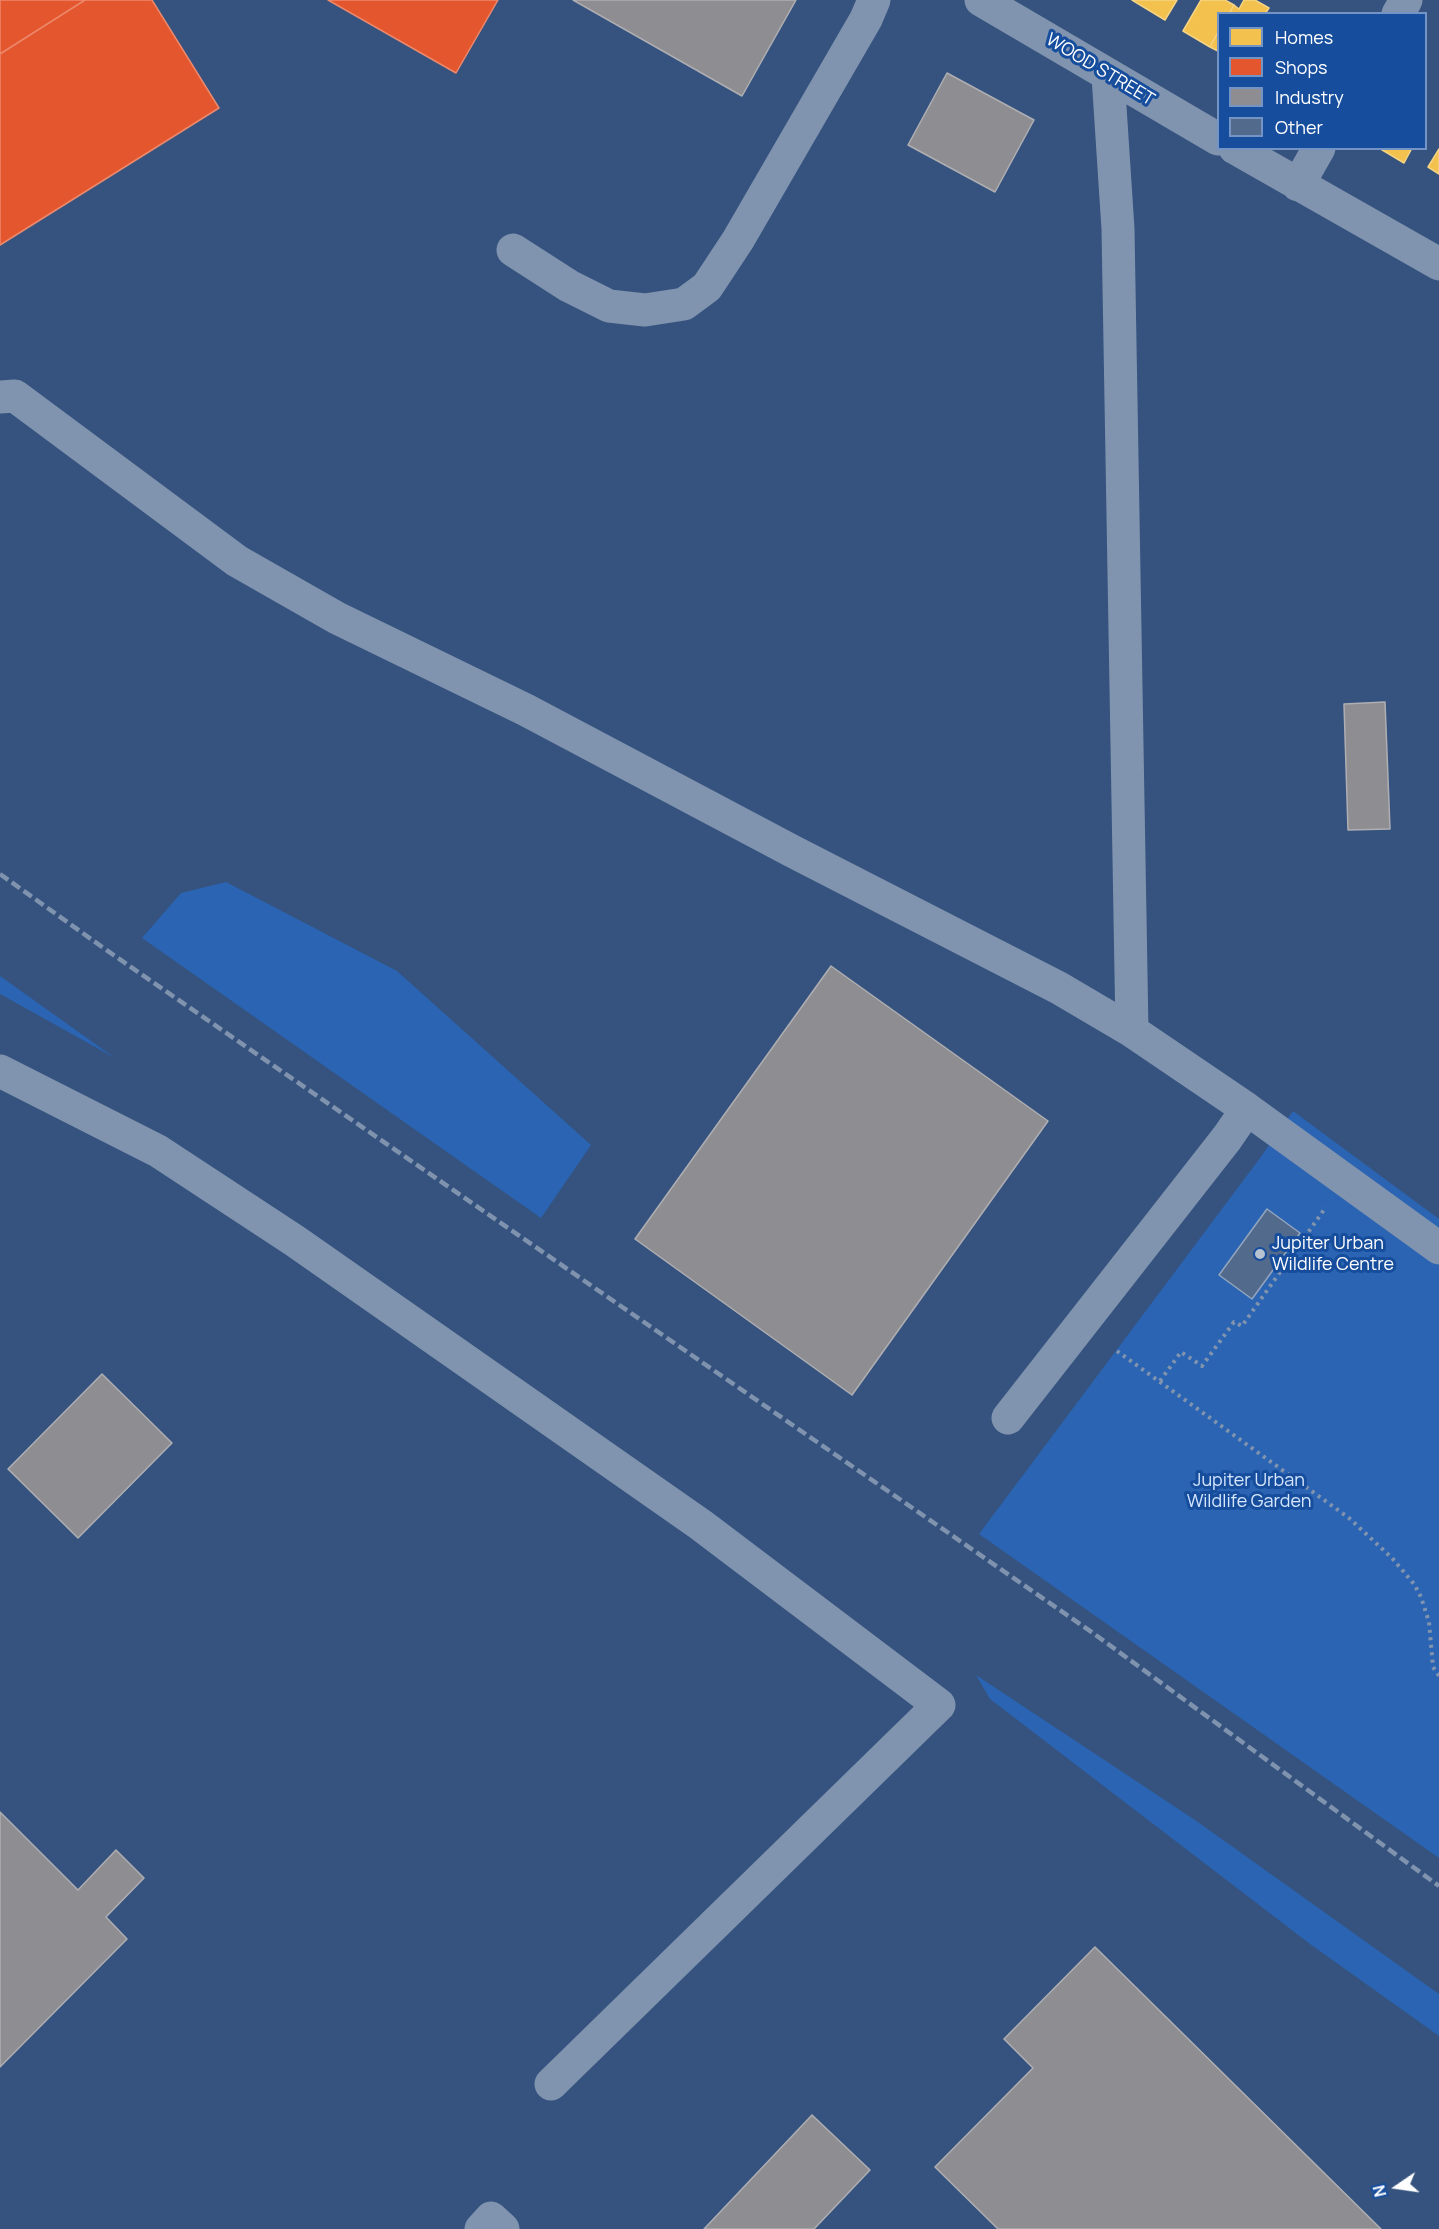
<!DOCTYPE html>
<style>
body{margin:0}
#map{position:relative;width:1439px;height:2229px;overflow:hidden;background:#35537e;font-family:Manrope,sans-serif}
canvas{display:block}
.legend{position:absolute;left:1217px;top:12px;width:210px;height:138px;box-sizing:border-box;background:#164d9d;border:2px solid #7394c4;margin:0;padding:8px 10px;list-style:none;font-size:18px;color:#fff}
.legend li{display:flex;align-items:center;gap:12px;height:30px}
.legend b{width:30px;border:2px solid #7394c4}
.north{position:absolute;left:1367px;top:2157px;width:60px;height:60px;-webkit-text-stroke:4px #164d9d;paint-order:stroke;rotate:257deg;font-size:16px;font-weight:700;line-height:24px;text-align:center;color:#fff}
.north::after{content:'';display:block;margin:auto;width:21px;height:27px;background:#fff;clip-path:polygon(50% 0,100% 100%,50% 72%,0 100%)}
</style>
<div id="map">
<canvas width="1439" height="2229"></canvas>
<ul class="legend">
<li><b style="height:16px;background:#f2c14e"></b>Homes</li>
<li><b style="height:16px;background:#e4572e"></b>Shops</li>
<li><b style="height:16px;background:#8d8d92"></b>Industry</li>
<li><b style="height:16px;background:#526a8c"></b>Other</li>
</ul>
<div class="north">N</div>
</div>
<script>
const c = document.querySelector('canvas').getContext('2d');
c.lineJoin = 'round';
function paint(path, color) {
  c.fillStyle = color;
  c.fill(path, 'evenodd');
}
function trace(path, color, width, dash) {
  c.strokeStyle = color;
  c.lineWidth = width;
  c.lineCap = dash ? 'butt' : 'round';
  c.setLineDash(dash || []);
  c.stroke(path);
}
function write(font, color, halo, rows, align = 'center') {
  c.font = font + ' Manrope,sans-serif';
  c.lineWidth = 6;
  c.setLineDash([]);
  c.textBaseline = 'middle';
  c.strokeStyle = halo;
  c.fillStyle = color;
  for (const [text, x, y, turn = 0] of rows) {
    c.save();
    c.translate(x, y);
    c.rotate((+turn || 0) * Math.PI / 180);
    c.textAlign = isNaN(turn) ? turn : align;
    if (halo) c.strokeText(text, 0, 0);
    c.fillText(text, 0, 0);
    c.restore();
  }
}
paint(new Path2D(`
 M226 882 397 971 591 1145 541 1218 142 938 181 893Z
 M0 976 115 1058 0 994Z
 M1293 1111 1439 1219V1858L979 1534 1260 1158Z
 M976 1675 1195 1820 1439 1994V2036L1310 1944 990 1699Z`), '#2b64b2');
const homes = new Path2D(`
 M1132 0H1177L1165 20Z
 M1201 0H1225L1234 5 1229 14H1218V32L1210 47 1183 31Z
 M1244 0H1255L1269 8 1265 14H1229L1234 5 1239 9Z
 M1218 32V51L1210 47Z
 M1379 148H1412L1404 163Z
 M1439 149V174L1428 167Z`);
paint(homes, '#f2c14e');
trace(homes, '#f6d483', 1.5);
const shops = new Path2D(`
 M0 0H85L0 54Z
 M85 0H152L219 108 0 245V54Z
 M328 0H498L456 73Z`);
paint(shops, '#e4572e');
trace(shops, '#ec896d', 1.5);
const industry = new Path2D(`
 M573 0H796L742 96Z
 M947 73 1034 120 995 192 908 145Z
 M1385 702 1390 829 1348 830 1344 704Z
 M831 966 1048 1121 852 1395 635 1239Z
 M102 1374 172 1443 78 1538 8 1469Z
 M0 1812 78 1890 116 1850 144 1878 106 1917 127 1939 0 2067Z
 M1095 1947 1381 2229H998L935 2167 1033 2068 1004 2039Z
 M812 2115 870 2170 814 2229H704Z`);
paint(industry, '#8d8d92');
trace(industry, '#afafb3', 1.5);
const building = new Path2D(`
 M1267 1209 1300 1233 1252 1299 1219 1275Z`);
paint(building, '#526a8c');
trace(building, '#94a5bd', 1.5);
trace(new Path2D(`
 M1117 1351 1349 1518 1392 1558 1414 1584 1421 1597 1429 1622 1433 1667 1439 1676
 M1160 1381 1181 1352 1202 1366 1234 1322 1242 1326 1326 1207`), '#8094af', 4, [3, 4.5]);
trace(new Path2D(`
 M981 0 1218 139
 M1398 14 1406 0
 M1108 76 1118 229 1132 1031
 M1235 148 1439 264
 M1298 185 1319 148
 M513 250 569 286 609 306 645 310 684 304 707 287 738 240 866 19 874 0
 M0 397 15 396 237 561 337 618 526 710 792 851 1059 988 1132 1031 1247 1109 1439 1248
 M0 1071 158 1151 295 1241 701 1525 939 1705 551 2084
 M1008 1418 1227 1138 1247 1109
 M481 2229 491 2218 503 2229`), '#8094af', 33);
trace(new Path2D(`
 M0 874 105 949 1093 1633 1439 1886`), '#8093ae', 4.5, [10, 4.5]);
for (const [x, y, r, color] of [
 [1260,1254,6,"#b8c3d2"]
]) {
  const dot = new Path2D();
  dot.arc(x, y, r, 0, 2 * Math.PI);
  c.fillStyle = color;
  c.fill(dot);
  trace(dot, '#164d9d', 2);
}
write('18px', '#fff', '#164d9d', [
 ["WOOD STREET",1100,70,31]
]);
write('18px', '#fff', '#164d9d', [
 ["Jupiter Urban",1272,1244],
 ["Wildlife Centre",1272,1265]
], 'left');
write('18px', '#d5e6fd', '#164d9d', [
 ["Jupiter Urban",1249,1481],
 ["Wildlife Garden",1249,1502]
]);
</script>
